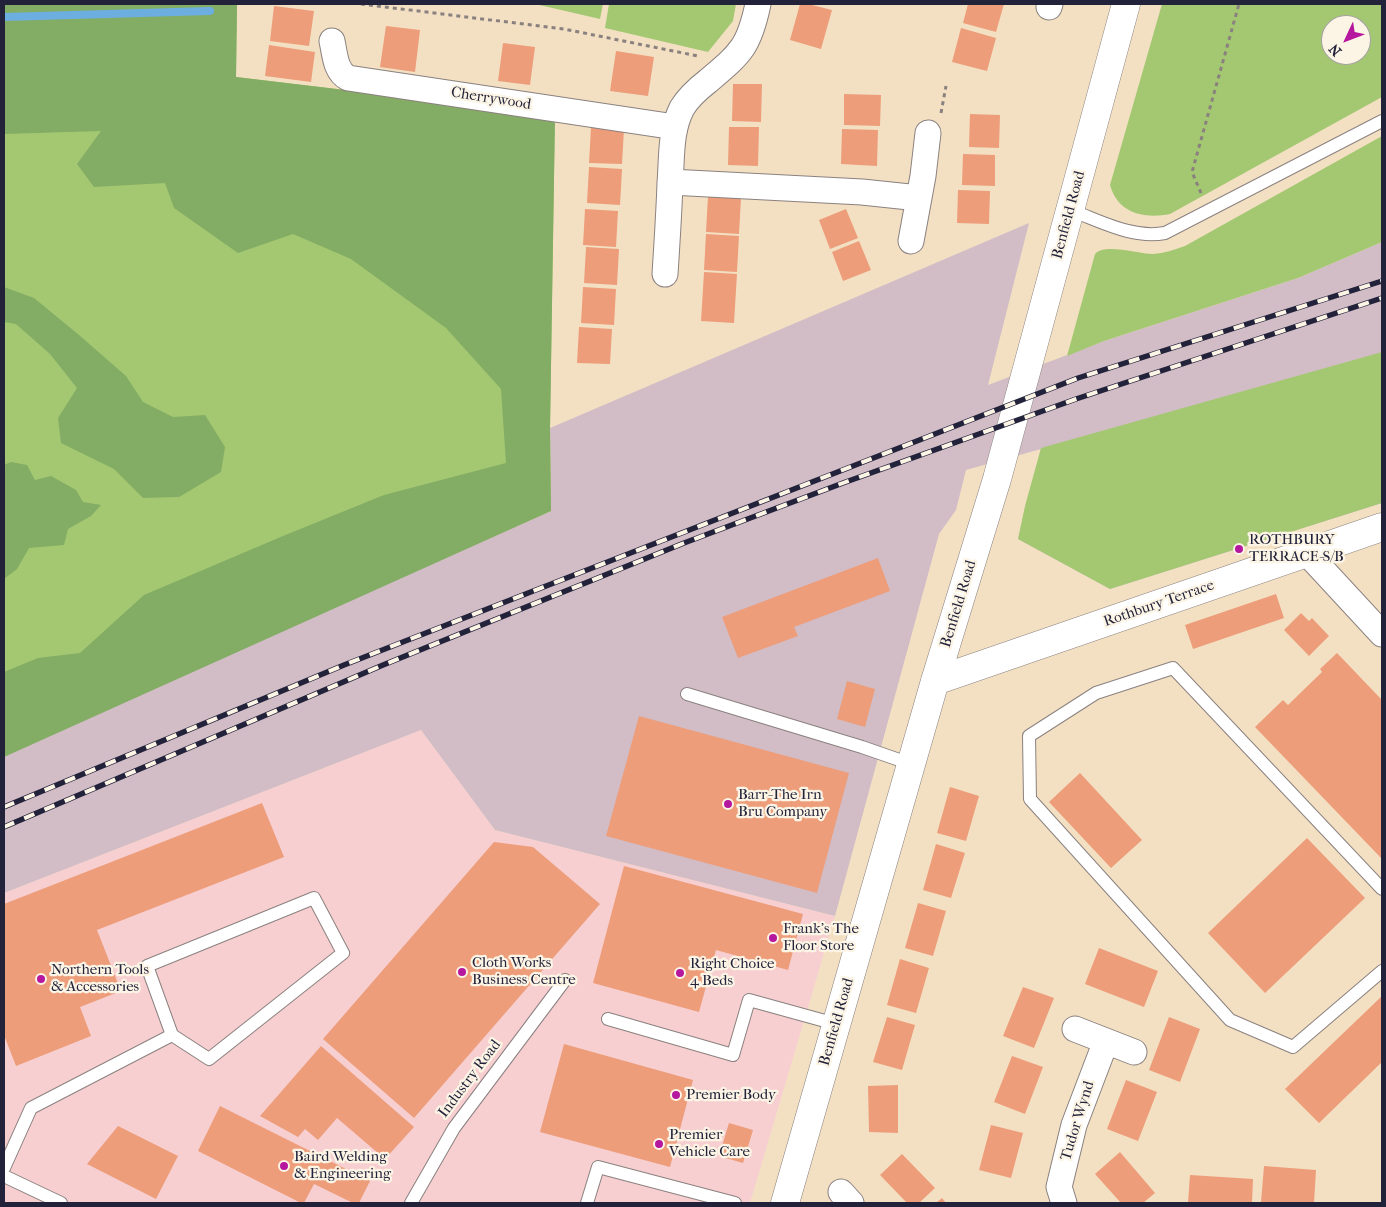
<!DOCTYPE html>
<style>
body{margin:0}
#map{position:relative;width:1386px;height:1207px;overflow:hidden;background:#f3e0c3;font-family:"IM FELL French Canon",serif}
canvas{display:block}
.frame{position:absolute;inset:0;border:5px solid #22223b;pointer-events:none}
.north{position:absolute;left:1321px;top:15px;width:50px;height:50px;box-sizing:border-box;background:#fcf5e5;border:1px solid #a5a1a1;border-radius:50%;rotate:227deg;font-size:14px;font-weight:700;line-height:20px;text-align:center;color:#22223b}
.north::after{content:'';display:block;margin:auto;width:18px;height:22px;background:#b5179e;clip-path:polygon(50% 0,100% 100%,50% 72%,0 100%)}
</style>
<div id="map">
<canvas width="1386" height="1207"></canvas>
<div class="frame"></div>
<div class="north">N</div>
</div>
<script>
const c = document.querySelector('canvas').getContext('2d');
c.lineJoin = 'round';
function paint(path, color) {
  c.fillStyle = color;
  c.fill(path, 'evenodd');
}
function trace(path, color, width, dash) {
  c.strokeStyle = color;
  c.lineWidth = width;
  c.lineCap = dash ? 'butt' : 'round';
  c.setLineDash(dash || []);
  c.stroke(path);
}
function write(font, color, halo, rows, align = 'center') {
  c.font = font + ' "IM FELL French Canon",serif';
  c.lineWidth = 4.5;
  c.setLineDash([]);
  c.textBaseline = 'middle';
  c.strokeStyle = halo;
  c.fillStyle = color;
  for (const [text, x, y, turn = 0] of rows) {
    c.save();
    c.translate(x, y);
    c.rotate((+turn || 0) * Math.PI / 180);
    c.textAlign = isNaN(turn) ? turn : align;
    if (halo) c.strokeText(text, 0, 0);
    c.fillText(text, 0, 0);
    c.restore();
  }
}
paint(new Path2D(`
 M421 730 495 830 835 916 750 1203H4V893Z`), '#f7cfd1');
paint(new Path2D(`
 M1029 223 988 385 1104 341 1298 278 1382 242V503L1110 589 1018 539 1041 449 966 470 956 510 939 534 835 916 495 830 421 730 4 893V752L551 511 550 428Z`), '#d2bdc6');
paint(new Path2D(`
 M4 4H237L236 77 555 115 550 428 551 511 4 752Z
 M535 4H603L600 19Z
 M609 4H736L733 21 708 52 605 28Z
 M1162 4H1382V97L1170 214C1145 219 1118 214 1110 185ZM1331 25H1361V55H1331Z
 M1382 136V242L1298 278 1104 341 1067 356 1095 254C1105 243 1138 254 1153 254 1164 253 1174 250 1185 246Z
 M1382 352V503L1110 589 1018 539 1025 506 1041 448Z`), '#a4c872');
paint(new Path2D(`
 M4 4H237L236 77 555 115 550 428 551 511 4 757V672L38 658 80 653 144 595 283 536 384 495 506 463 501 389 446 328 351 259 293 234 238 253 174 208 165 183 94 187 77 164 101 131 4 134Z
 M4 287 34 298 79 335 126 376 143 402 173 417 205 415 225 447 221 472 179 497 143 498 114 469 61 443 58 418 77 388 50 354 16 324 4 322Z
 M11 462 27 465 35 480 51 476 76 490 83 502 101 505 91 516 68 529 64 545 29 548 17 569 4 579V465Z`), '#83ac64');
trace(new Path2D(`
 M4 17 210 11`), '#6daee1', 8);
paint(new Path2D(`
 M800 4H808L832 10 821 49 790 40Z
 M968 4H1004L996 32 963 23Z
 M274 6 314 11 309 46 270 41Z
 M386 26 420 30 415 72 380 67Z
 M961 28 996 38 987 71 952 62Z
 M503 43 535 47 530 85 498 81Z
 M269 45 315 52 311 82 265 76Z
 M616 51 654 57 648 96 610 91Z
 M733 84H762L761 122 732 121Z
 M844 94 881 95 880 126 844 125Z
 M970 114 1000 115 999 148 969 147Z
 M591 127 624 129 622 164 589 163Z
 M729 127H759L758 166 728 165Z
 M842 129 878 130 877 166 841 164Z
 M963 154 995 155V186L962 185Z
 M589 167 622 169 620 205 587 203Z
 M958 190 990 191 989 224 957 223Z
 M708 196 741 198 739 234 706 232Z
 M585 209 618 211 616 247 583 245Z
 M846 209 858 238 830 249 819 220Z
 M706 234 739 236 737 272 704 270Z
 M859 241 871 270 843 281 832 252Z
 M586 247 619 249 617 285 584 283Z
 M704 272 737 274 734 323 701 321Z
 M583 287 616 289 614 325 581 323Z
 M579 327 612 329 610 364 577 363Z
 M878 558 890 591 794 627 798 636 738 658 722 617Z
 M1276 594 1284 618 1193 649 1185 625Z
 M1301 613 1309 621 1312 618 1329 636 1309 656 1284 630Z
 M1337 653 1382 700V859L1255 727 1283 700 1288 705 1322 672 1320 669Z
 M847 681 875 689 865 727 837 719Z
 M639 716 849 773 817 893 606 836Z
 M1080 773 1142 840 1111 868 1049 802Z
 M950 787 979 796 966 841 937 833Z
 M262 803 284 857 97 930 121 991 80 1007 91 1036 16 1066 4 1035V904Z
 M1307 838 1365 898 1265 993 1208 933Z
 M494 842 533 847 600 904 414 1118 323 1039Z
 M936 844 965 853 951 898 923 890Z
 M624 866 803 914 788 970 716 950 699 1012 593 983Z
 M918 903 946 911 933 956 905 948Z
 M1099 948 1158 971 1144 1007 1085 984Z
 M900 959 929 968 916 1013 887 1005Z
 M1023 987 1054 998 1034 1048 1003 1036Z
 M1382 996V1062L1319 1123 1285 1089Z
 M887 1017 915 1025 902 1070 873 1062Z
 M1169 1017 1200 1029 1180 1082 1149 1070Z
 M564 1044 693 1080 670 1167 540 1132Z
 M321 1046 414 1127 385 1159 337 1118 318 1140 305 1129 298 1137 260 1116Z
 M1012 1056 1043 1067 1025 1114 994 1102Z
 M1126 1080 1157 1092 1138 1141 1107 1129Z
 M898 1085V1133L869 1132 868 1086Z
 M220 1106 370 1181 359 1203H353L314 1184 304 1203H301L198 1151Z
 M729 1123 753 1130 743 1163 719 1156Z
 M991 1125 1023 1133 1011 1178 979 1170Z
 M118 1126 178 1156 156 1199 87 1164Z
 M1120 1152 1155 1193 1143 1203H1121L1095 1174Z
 M902 1154 935 1188 919 1203H907L880 1175Z
 M1264 1166 1316 1170 1314 1203 1261 1202Z
 M1190 1175 1253 1179 1252 1203H1188Z
 M942 1198 946 1203H936Z`), '#ed9d7a');
const service = new Path2D(`
 M1070 210C1101 221 1132 239 1165 233L1382 121
 M687 694 862 747 911 764
 M1382 889 1173 668 1096 693 1029 736 1030 799 1230 1020 1293 1047 1382 971
 M314 898 343 953 209 1059 172 1035 147 966Z
 M608 1019 733 1055 749 1000 836 1024
 M4 1168 31 1108 172 1035
 M4 1176 61 1203
 M411 1203 454 1128 565 980
 M587 1203 598 1167 735 1203`);
const minor = new Path2D(`
 M1049 7 1050 4
 M332 41C335 54 335 71 348 78L675 127
 M670 182 862 192 919 198
 M911 241 923 176 928 133
 M665 274C667 243 669 213 670 183 672 158 670 131 682 108 688 98 699 88 708 81 741 53 749 47 758 4
 M1307 553 1382 634
 M1075 1029 1134 1052
 M841 1192 851 1203
 M1064 1203 1059 1187 1074 1125 1106 1041`);
const tertiary = new Path2D(`
 M935 681 1382 527
 M785 1203 935 681 997 479 1126 4`);
trace(service, '#8a817f', 14);
trace(minor, '#8a817f', 27);
trace(tertiary, '#8a817f', 29);
trace(new Path2D(`
 M361 4 564 29 698 56
 M941 113 946 86
 M1201 193 1192 172 1239 4`), '#8a817f', 3, [4, 4]);
trace(service, '#fff', 12);
trace(minor, '#fff', 25);
trace(tertiary, '#fff', 28);
const rail = new Path2D(`
 M4 807 344 665 1078 378 1382 281
 M4 827 383 665 684 543 843 483 1076 399 1382 298`);
trace(rail, '#22223b', 5.5);
trace(rail, '#fcf5e5', 4, [11]);
for (const [x, y, r, color] of [
 [1239,549,5,"#b5179e"],
 [728,804,5,"#b5179e"],
 [773,938,5,"#b5179e"],
 [462,972,5,"#b5179e"],
 [680,973,5,"#b5179e"],
 [41,979,5,"#b5179e"],
 [676,1095,5,"#b5179e"],
 [659,1144,5,"#b5179e"],
 [284,1166,5,"#b5179e"]
]) {
  const dot = new Path2D();
  dot.arc(x, y, r, 0, 2 * Math.PI);
  c.fillStyle = color;
  c.fill(dot);
  trace(dot, '#fcf5e5', 2);
}
write('15px', '#22223b', '#fcf5e5', [
 ["Cherrywood",491,99,9],
 ["Benfield Road",1069,215,-75],
 ["Benfield Road",959,604,-73],
 ["Rothbury Terrace",1159,604,-19],
 ["Benfield Road",837,1022,-74],
 ["Industry Road",470,1079,-53],
 ["Tudor Wynd",1078,1121,-73]
]);
write('15px', '#22223b', '#fcf5e5', [
 ["ROTHBURY",1249,540],
 ["TERRACE-S/B",1249,557],
 ["Barr-The Irn",738,795],
 ["Bru Company",738,812],
 ["Frank's The",783,929],
 ["Floor Store",783,946],
 ["Cloth Works",472,963],
 ["Business Centre",472,980],
 ["Right Choice",690,964],
 ["4 Beds",690,981],
 ["Northern Tools",51,970],
 ["& Accessories",51,987],
 ["Premier Body",686,1095],
 ["Premier",669,1135],
 ["Vehicle Care",669,1152],
 ["Baird Welding",294,1157],
 ["& Engineering",294,1174]
], 'left');
</script>
